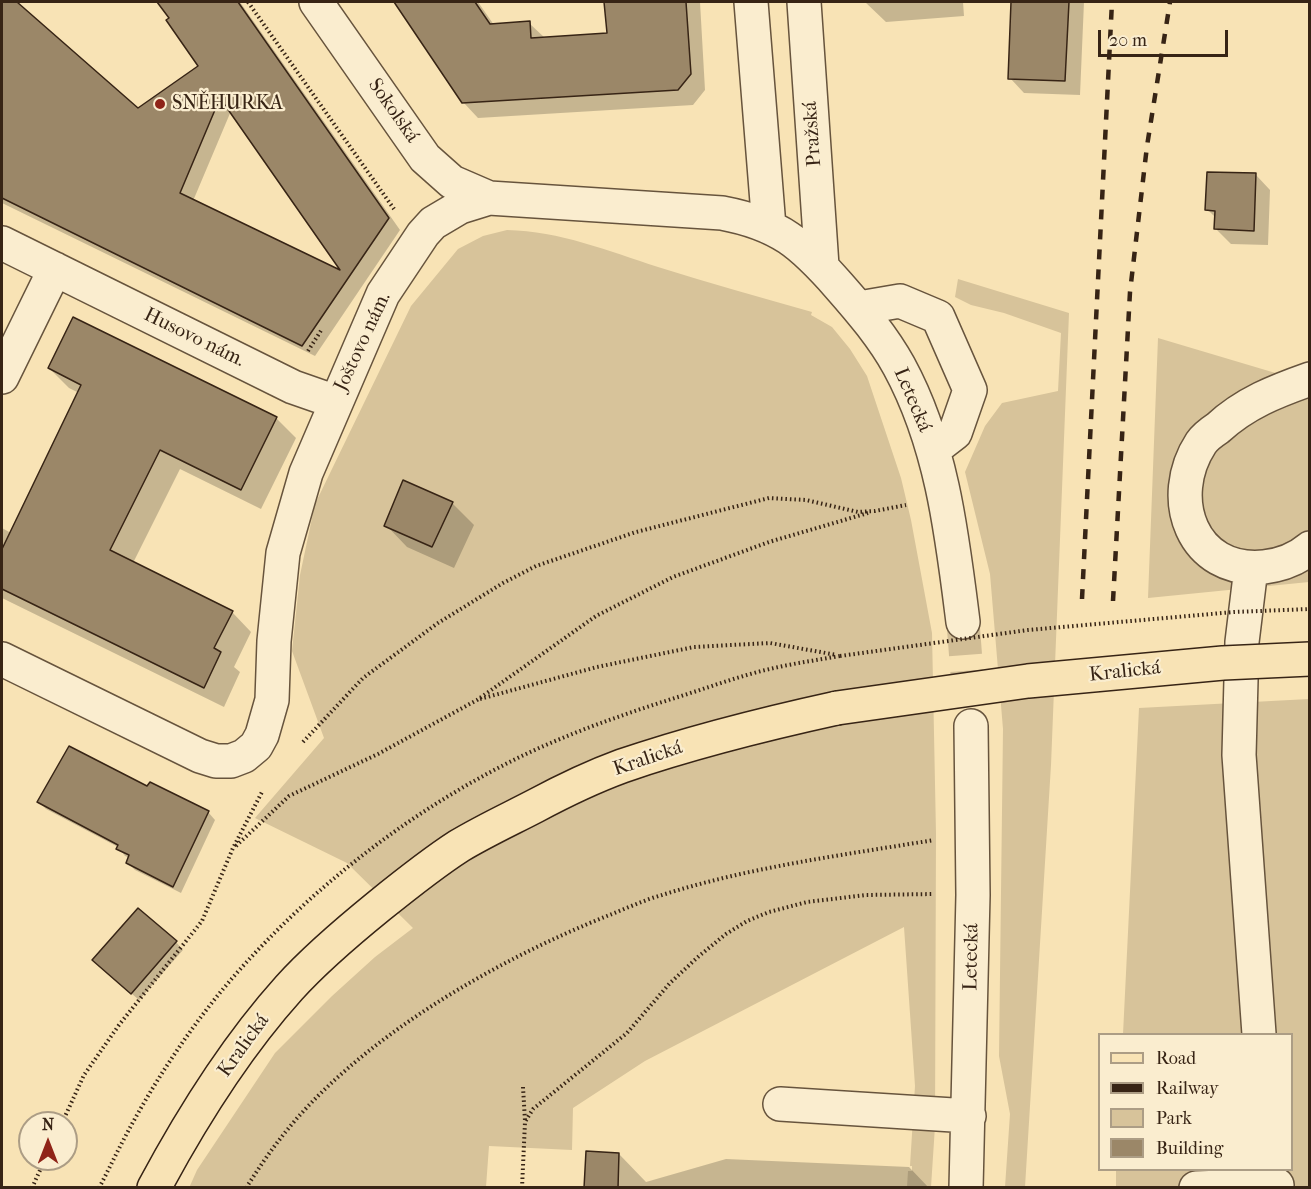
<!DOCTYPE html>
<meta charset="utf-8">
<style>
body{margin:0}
#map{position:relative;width:1311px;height:1189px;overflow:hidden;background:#f8e3b5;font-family:"IM FELL French Canon",serif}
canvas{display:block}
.frame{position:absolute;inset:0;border:3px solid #372415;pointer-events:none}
.legend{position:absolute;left:1098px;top:1033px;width:195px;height:138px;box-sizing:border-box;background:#faedcf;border:2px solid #ac9d85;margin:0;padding:8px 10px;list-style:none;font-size:18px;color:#372415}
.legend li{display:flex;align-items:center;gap:12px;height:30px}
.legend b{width:30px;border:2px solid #ac9d85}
.north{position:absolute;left:18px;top:1111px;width:60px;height:60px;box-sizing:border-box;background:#faedcf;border:2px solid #ac9d85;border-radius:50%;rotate:0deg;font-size:16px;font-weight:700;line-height:24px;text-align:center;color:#372415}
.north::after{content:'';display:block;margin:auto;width:21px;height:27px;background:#8f2418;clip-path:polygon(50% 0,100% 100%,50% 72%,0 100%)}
.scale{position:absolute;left:1098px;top:30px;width:130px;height:27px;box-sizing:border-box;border:3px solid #372415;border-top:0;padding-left:8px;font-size:18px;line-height:21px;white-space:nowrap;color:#372415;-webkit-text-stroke:4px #faedcf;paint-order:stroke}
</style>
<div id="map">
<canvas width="1311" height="1189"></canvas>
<div class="frame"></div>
<ul class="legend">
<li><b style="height:8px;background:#f8e3b5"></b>Road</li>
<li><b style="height:8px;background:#372415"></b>Railway</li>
<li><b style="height:16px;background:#d7c39a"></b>Park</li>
<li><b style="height:16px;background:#9b8768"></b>Building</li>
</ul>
<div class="north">N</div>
<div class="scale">20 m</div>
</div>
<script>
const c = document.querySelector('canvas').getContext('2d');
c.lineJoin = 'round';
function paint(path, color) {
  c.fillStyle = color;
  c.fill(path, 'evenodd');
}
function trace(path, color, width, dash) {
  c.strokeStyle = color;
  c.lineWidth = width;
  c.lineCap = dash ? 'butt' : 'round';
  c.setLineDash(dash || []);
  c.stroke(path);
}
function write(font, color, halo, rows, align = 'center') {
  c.font = font + ' "IM FELL French Canon",serif';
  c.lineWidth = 4.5;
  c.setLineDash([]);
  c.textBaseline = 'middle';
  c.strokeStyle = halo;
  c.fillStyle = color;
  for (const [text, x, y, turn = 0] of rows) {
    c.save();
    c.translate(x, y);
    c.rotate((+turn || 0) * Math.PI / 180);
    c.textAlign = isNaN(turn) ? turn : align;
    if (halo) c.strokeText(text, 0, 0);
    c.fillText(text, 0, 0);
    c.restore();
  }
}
paint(new Path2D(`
 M507 230C560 231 608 251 658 267 709 283 760 297 812 312L811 315 832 327 850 349 867 376 901 478 911 520 932 633 936 834 935 1126 931 1187H907L908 1171H912V1166H910L915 1086 904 927 645 1061 573 1108 572 1150 489 1146 486 1187 189 1188 197 1170 275 1053 332 996 375 957 413 928 347 863 255 818 324 738 292 651 300 575 315 504 411 306 458 249 483 236Z
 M958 279 1069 313 1051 765 1025 1187H1005L1010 1114 999 1056 1003 729 990 574 965 472 985 426 1002 403 1058 391 1061 333 1004 313 971 305 955 297Z
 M1158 338 1309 383V582L1148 598Z
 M1309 699V1187L1116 1188V1170H1292V1034H1123L1139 708Z`), '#d7c39a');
paint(new Path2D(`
 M2 2H15L138 110 200 67 159 2H240L400 230 315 356 2 203ZM231 111 344 274 193 201Z
 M395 2H478L494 25 529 23 545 38 609 35 606 2H700L705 90 693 105 478 118 463 102Z
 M865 2H963L964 16 886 22Z
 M1012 2H1084L1080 95 1024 93 1010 78Z
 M1256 175 1270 190 1268 245 1231 244 1216 229V218L1207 209Z
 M49 368 276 418 296 438 261 509 180 469 133 563 232 612 251 632 234 667 240 672 224 707 2 598V528L11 533 79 393 69 388Z
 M452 503 474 525 454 568 407 547 386 525Z
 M148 788 208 812 215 820 181 893 135 870 128 863 130 858 125 856 118 847 46 809 39 802Z
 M176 942 183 950 139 1000 101 967Z
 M619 1154 646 1182 726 1159 909 1167 929 1188H586Z`), '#0003');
const building = new Path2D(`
 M2 2H17L138 108 198 66 166 20 169 18 157 2H238L389 218 302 346 2 198ZM220 98 340 270 180 193Z
 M394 2H475L490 24 530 21 531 38 607 33 604 2H686L691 74 678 90 462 103Z
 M1011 2H1069L1065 81 1008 79Z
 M1207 172 1256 173 1254 231 1214 229 1215 211 1205 210Z
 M73 317 277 417 241 490 160 450 110 550 233 611 214 648 221 652 204 688 2 589V549L81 385 48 368Z
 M403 480 453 502 432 547 384 526Z
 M69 746 147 786 150 782 209 811 173 887 126 863 129 855 116 849 118 845 37 802Z
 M138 908 177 941 131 994 92 960Z
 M586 1151 619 1153 618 1188H584Z`);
paint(building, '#9b8768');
trace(building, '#372415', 1.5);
trace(new Path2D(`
 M963 622 971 726`), '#d1bd95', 33, [33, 16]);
const minor = new Path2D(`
 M316 2 425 158 452 182 489 198
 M751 2 769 227
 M804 2 822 266
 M2 243 293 387 336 402
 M859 308 900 301 938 317 970 390 955 433 933 450
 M2 377 55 269
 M1310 379C1276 391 1245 403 1218 428 1212 432 1205 437 1201 443 1165 498 1192 574 1264 567 1281 565 1297 559 1310 548
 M1251 568 1242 642 1239 755 1259 1034
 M2 659 200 756 216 761H231L244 756 256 746 262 735 272 700 274 641 283 553 306 473 383 294 423 234 433 223 460 207 489 198 722 213C780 224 802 244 839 286 861 311 883 337 899 366 942 445 952 534 963 622
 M780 1104 969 1116
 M966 1188 973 895 971 726
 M1196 1188 1277 1185`);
const major = new Path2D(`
 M154 1188C192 1117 235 1048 289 988 316 958 347 932 379 906 405 885 431 864 459 846 484 831 510 819 535 806 563 791 592 777 622 766 692 742 764 724 837 708`);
trace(minor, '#67543d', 36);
trace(major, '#372415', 36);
trace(new Path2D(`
 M248 2 394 209
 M308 351 322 329
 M480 699 597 667 694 647 770 643 837 655
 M303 742 363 678 438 623 503 583 536 566 636 532 769 498 806 500 858 512 875 511 906 505
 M236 846 289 796 378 754 477 700 596 616 673 577 769 542 868 513
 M523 1087 525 1121
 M62 1123 84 1075 119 1025 202 921 233 848 262 792
 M32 1188 45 1159
 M99 1188C108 1171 116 1154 125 1137 155 1080 193 1023 235 975 315 884 417 806 526 754 575 731 627 713 678 697 710 687 742 675 774 668 796 663 818 660 840 656
 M246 1188C257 1171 268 1154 280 1139 355 1041 494 961 607 916 625 909 644 900 662 895 750 867 843 855 934 840
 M522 1188 525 1122 533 1109 627 1033 670 983 699 956 726 934 747 921 769 912 807 902 866 895 934 894`), '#372415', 4, [1.5, 3]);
trace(minor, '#faedcf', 33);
trace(major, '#f8e3b5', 33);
trace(new Path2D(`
 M1082 599 1112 2
 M1113 601 1130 292 1147 146 1170 2`), '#372415', 4.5, [10, 10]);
const majorBridge = new Path2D(`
 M837 708 1028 681 1223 663 1310 659`);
trace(majorBridge, '#372415', 36, []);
trace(new Path2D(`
 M840 656 1028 630 1234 612 1310 609`), '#372415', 4, [1.5, 3]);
trace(majorBridge, '#f8e3b5', 33);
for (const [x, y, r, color] of [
 [160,104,6,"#8f2418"]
]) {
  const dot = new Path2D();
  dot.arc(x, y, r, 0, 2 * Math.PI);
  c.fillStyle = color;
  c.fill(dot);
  trace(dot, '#faedcf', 2);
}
write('20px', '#372415', '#faedcf', [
 ["SNĚHURKA",172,104]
], 'left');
write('20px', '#372415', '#faedcf', [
 ["Sokolská",393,111,55],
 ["Pražská",813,134,-94],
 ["Husovo nám.",194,338,26],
 ["Joštovo nám.",363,342,-65],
 ["Letecká",912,400,67],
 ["Kralická",1125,672,-6],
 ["Kralická",648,759,-19],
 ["Letecká",972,957,-89],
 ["Kralická",244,1046,-54]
]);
</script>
